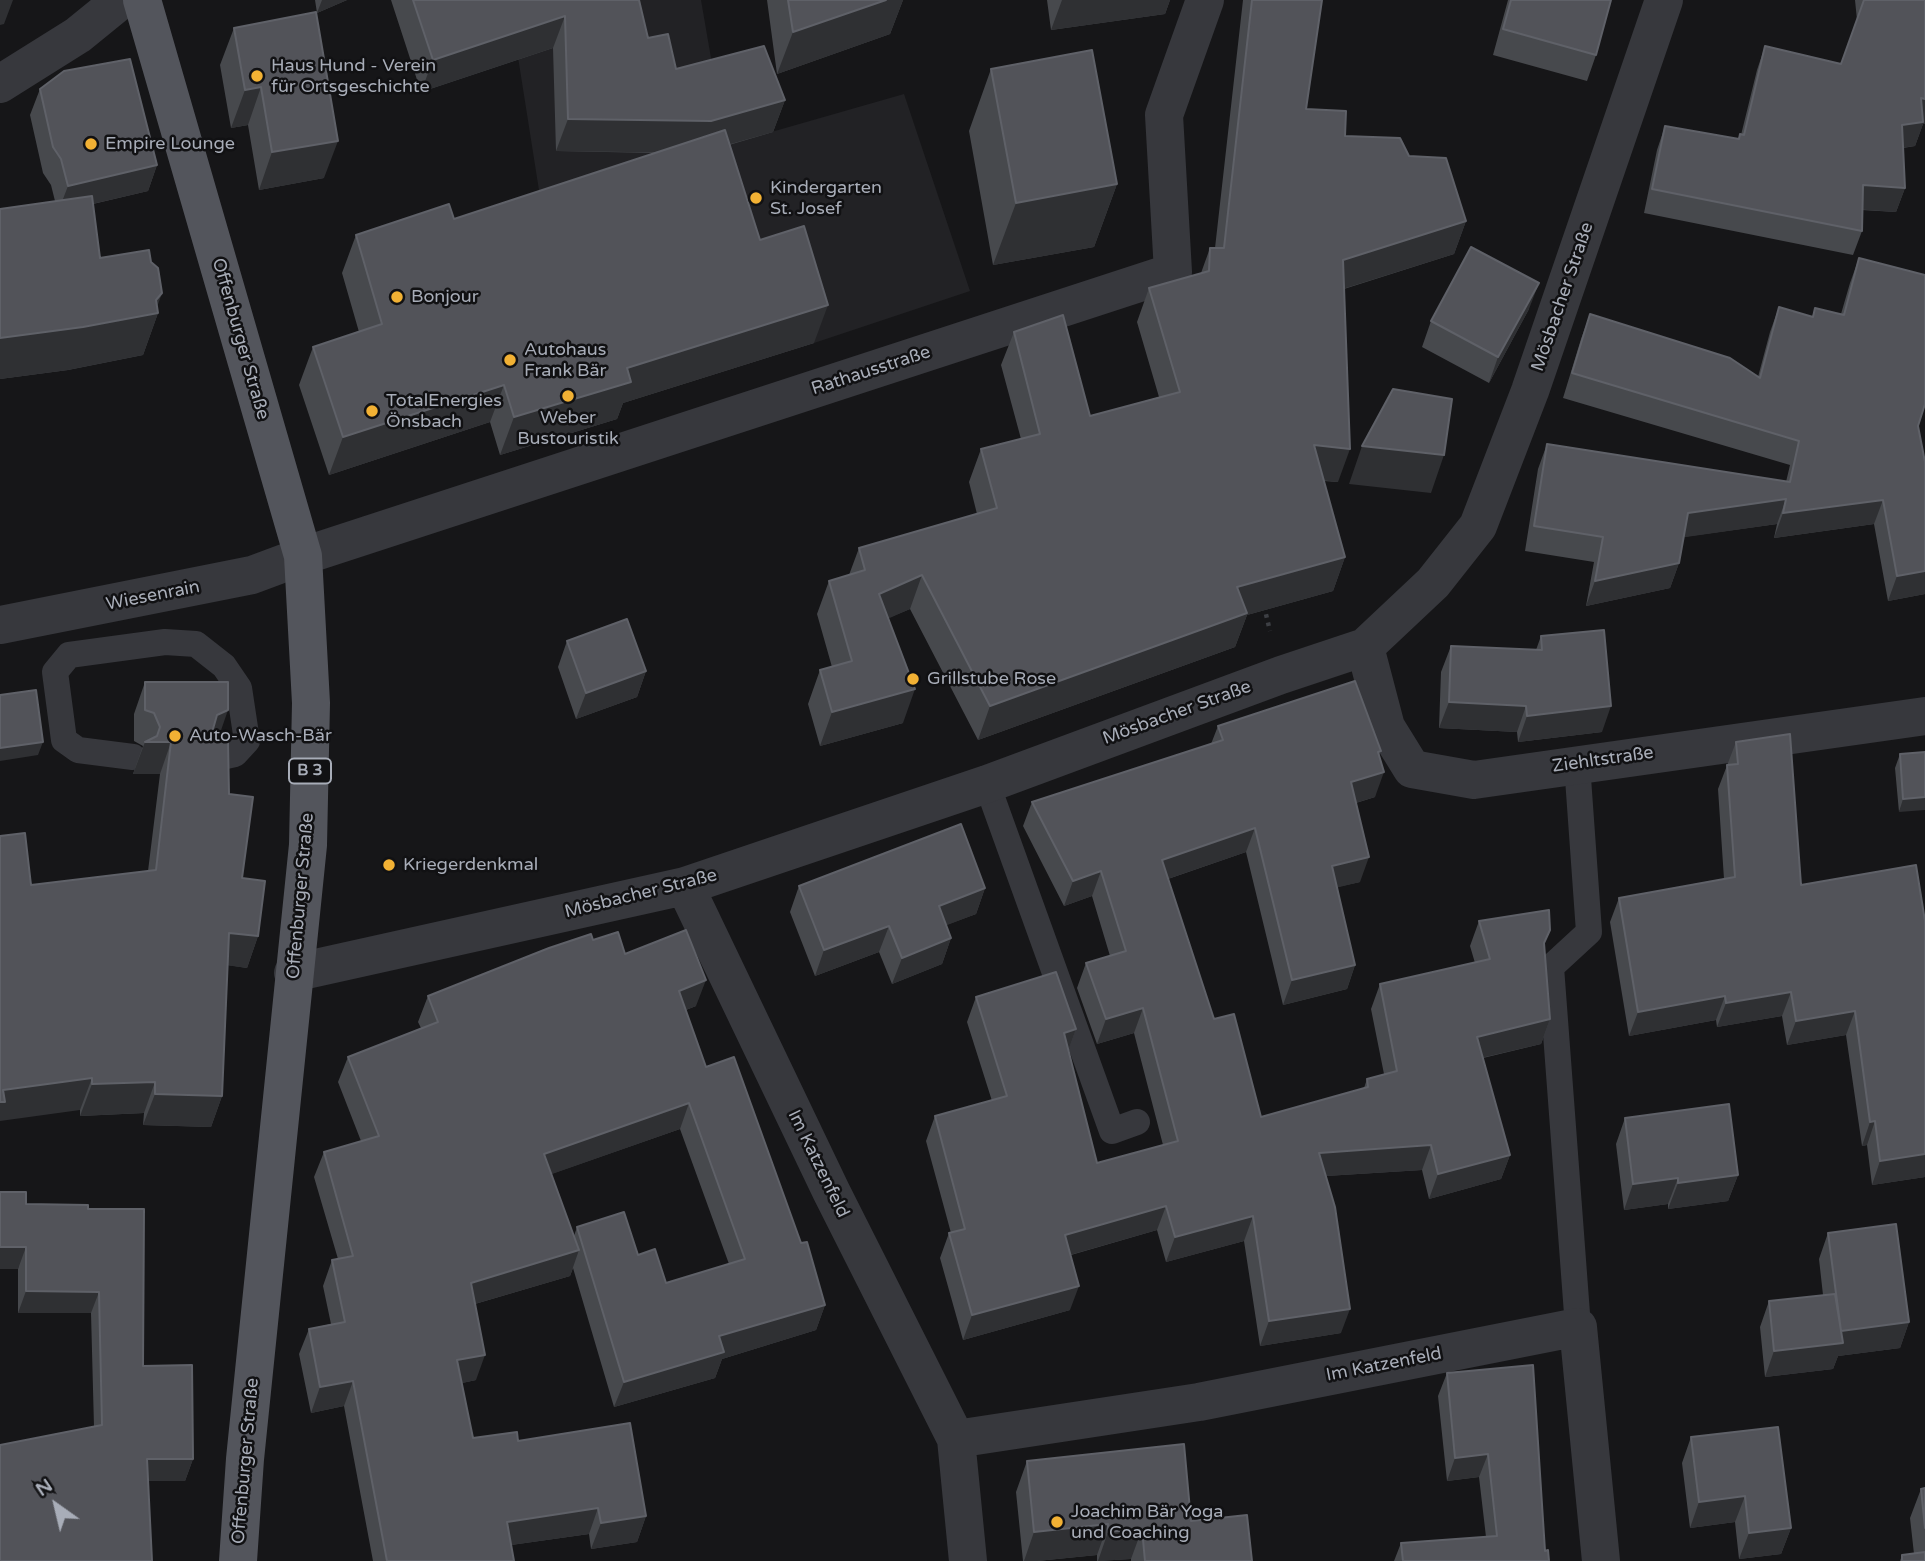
<!DOCTYPE html>
<meta charset="utf-8">
<style>
body{margin:0}
#map{position:relative;width:1925px;height:1561px;overflow:hidden;background:#161618;font-family:"Varela Round",sans-serif}
canvas{display:block}
.north{position:absolute;left:21px;top:1470px;width:70px;height:70px;-webkit-text-stroke:5px #111113;paint-order:stroke;rotate:326deg;font-size:19px;font-weight:700;line-height:28px;text-align:center;color:#a8adb8}
.north::after{content:'';display:block;margin:auto;width:24px;height:32px;background:#a8adb8;clip-path:polygon(50% 0,100% 100%,50% 72%,0 100%)}
</style>
<div id="map">
<canvas width="1925" height="1561"></canvas>
<div class="north">N</div>
</div>
<script>
const c = document.querySelector('canvas').getContext('2d');
c.lineJoin = 'round';
function paint(path, color) {
  c.fillStyle = color;
  c.fill(path, 'evenodd');
}
function trace(path, color, width, dash) {
  c.strokeStyle = color;
  c.lineWidth = width;
  c.lineCap = dash ? 'butt' : 'round';
  c.setLineDash(dash || []);
  c.stroke(path);
}
function write(font, color, halo, rows, align = 'center') {
  c.font = font + ' "Varela Round",sans-serif';
  c.lineWidth = 5;
  c.setLineDash([]);
  c.textBaseline = 'middle';
  c.strokeStyle = halo;
  c.fillStyle = color;
  for (const [text, x, y, turn = 0] of rows) {
    c.save();
    c.translate(x, y);
    c.rotate((+turn || 0) * Math.PI / 180);
    c.textAlign = isNaN(turn) ? turn : align;
    if (halo) c.strokeText(text, 0, 0);
    c.fillText(text, 0, 0);
    c.restore();
  }
}
paint(new Path2D(`
 M509 0H701L726 145 904 94 970 291 814 343 541 203Z`), '#222225');
trace(new Path2D(`
 M1264 606 1270 631`), '#3d3f44', 4.5, [3.5, 5]);
trace(new Path2D(`
 M133 757 78 750 64 740 55 672 69 655 165 642 196 644 224 666 239 688 247 741 235 754 217 758
 M1577 764 1589 932 1551 967 1578 1327
 M987 784 1112 1131 1137 1122`), '#37383d', 26);
trace(new Path2D(`
 M0 84 78 35 121 0
 M0 625 252 575 303 556 1173 272 1164 115 1205 0
 M1365 647 1386 727 1412 769 1474 780 1925 716
 M685 886 831 1191 956 1439 968 1561
 M293 973 685 886 987 784 1281 675 1365 647 1433 583 1478 526 1530 391 1664 0
 M956 1439 1199 1402 1578 1327 1601 1561`), '#37383d', 38);
trace(new Path2D(`
 M142 0 303 556 311 703 308 845 245 1459 238 1561`), '#53555c', 38);
paint(new Path2D(`
 M315 0H347L317 13Z
 M391 0H639L648 38 676 69 785 100 773 132 729 145 760 240 814 343 623 403 617 419 500 455 490 422 329 475 299 385 313 347 359 332 342 273 356 235 454 219 656 153 556 151 553 48 421 92Z
 M767 0H903L890 34 777 74Z
 M1047 0H1170L1165 14 1051 30Z
 M1243 0H1322L1306 109 1345 136 1409 156 1466 221 1454 254 1344 289 1338 482 1324 481 1345 557 1333 591 1247 615 1235 647 978 740 910 609 888 618 903 723 820 746 808 704 820 670 832 667 817 614 829 581 849 575 859 548 977 514 969 482 981 449 1021 439 1001 365 1014 332 1090 416 1159 397 1137 322 1149 288 1201 273 1210 248H1215Z
 M1508 0H1611L1596 55 1587 81 1493 55Z
 M1855 0H1925V124H1923L1915 146 1903 148 1905 188 1896 212 1862 210V231L1853 255 1644 213 1657 150 1665 126 1738 139 1741 135 1757 70 1765 46 1841 64 1857 20Z
 M234 28 324 178 259 190 248 125 231 128 220 65Z
 M991 69 1117 184 1094 247 993 265 969 131Z
 M40 89 157 165 148 191 93 204 100 258 157 307 158 313 143 355 68 370 0 379V209L55 201 51 185 43 173 30 115Z
 M1859 258 1918 426 1925 462V594L1888 601 1874 524 1774 538 1777 524 1683 537 1679 563 1670 588 1586 606 1594 562 1525 551 1538 469 1547 444 1786 482 1790 465 1563 398 1581 339 1590 314 1758 377 1770 332 1779 307 1812 317 1815 308 1841 314 1850 283Z
 M1529 309 1489 383 1422 347 1431 321Z
 M1541 636 1602 732 1518 742 1517 732 1439 728 1441 672 1451 646 1536 650Z
 M567 641 646 671 637 697 576 719 558 667Z
 M145 682 218 738 242 878 258 936 247 968 228 965 222 1096 211 1127 143 1125 144 1113 80 1116V1110L31 885 148 871 160 774H133L143 746 134 741V714Z
 M1218 726 1379 756 1375 797 1356 803 1360 882 1337 887 1355 965 1347 989 1283 1005 1246 852 1168 879 1214 1019 1261 1117 1364 1088 1367 1079 1384 1074 1371 1009 1380 984 1475 963 1470 946 1479 921 1544 946 1550 1019 1541 1044 1483 1058 1510 1155 1501 1179 1429 1199 1422 1170 1326 1176 1341 1333 1260 1346 1244 1241 1166 1262 1157 1230 1071 1255 1070 1310 963 1340 940 1258 949 1233H951L926 1141 935 1116 992 1101 967 1022 976 997 1076 1029 1068 1051 1097 1163 1163 1145 1134 1033 1097 1044 1077 988 1086 963 1110 956 1092 896 1064 906 1023 826 1032 802 1211 744Z
 M1736 742 1801 885 1925 921V1177L1872 1185 1867 1145 1862 1146 1846 1035 1787 1045 1782 1016 1717 1027 1716 1020 1629 1036 1610 922 1619 898 1724 879 1718 789Z
 M1925 752 1899 812 1895 768 1900 754Z
 M799 886 985 888 976 914 946 925 951 938 942 964 892 984 879 952 815 976 790 912Z
 M593 940 625 954 696 1006 686 1010 706 1067 801 1243 825 1305 816 1330 722 1359 715 1378 614 1407 573 1268 570 1276 475 1304 476 1380 462 1383 473 1438 518 1441 646 1516 637 1542 591 1549 589 1534 511 1545 514 1561H373L344 1406 311 1413 299 1354 309 1329 331 1324 323 1286 332 1260 338 1259 314 1177 324 1152 361 1141 338 1082 348 1057 421 1028 418 1022 428 996ZM680 1129 729 1264 666 1283 638 1255 577 1227 574 1236 551 1174Z
 M1625 1118 1738 1175 1728 1201 1668 1209V1204L1624 1210 1616 1144Z
 M26 1204 88 1209 143 1366 193 1459 185 1481H148L94 1427 91 1313H18V1269Z
 M1828 1233 1909 1322 1900 1348 1838 1356 1833 1369 1765 1377 1760 1327 1769 1301 1823 1295 1819 1259Z
 M1447 1373 1545 1551 1549 1561H1394L1401 1543 1486 1537 1479 1477 1447 1481 1438 1396Z
 M1691 1437 1791 1528 1781 1554 1739 1559 1735 1522 1690 1528 1682 1463Z
 M1027 1461 1191 1521 1252 1561H1131V1559L1097 1561V1555L1037 1561H1023L1016 1492Z
 M1925 1488V1561H1900L1902 1555 1914 1554 1910 1518 1921 1489Z`), '#47494d');
paint(new Path2D(`
 M0 0H13L4 24 0 25Z
 M322 0H347L317 13Z
 M886 0H903L890 34 777 74 793 32Z
 M1062 0H1170L1165 14 1051 30Z
 M565 16 553 48 421 92 433 60Z
 M261 87 248 125 231 128 245 90Z
 M1921 98 1925 99V124H1923L1915 146 1893 149 1902 125Z
 M785 100 773 132 699 153 556 151 568 119Z
 M338 141 324 178 259 190 272 152Z
 M157 165 148 191 58 212 68 186Z
 M1117 184 1094 247 993 265 1016 203Z
 M1863 185 1905 188 1896 212 1854 209Z
 M1466 221 1454 254 1330 293 1343 260Z
 M1539 283 1529 309 1489 383 1498 357Z
 M162 293 155 313H158L143 355 68 370 0 379V338L156 300Z
 M828 305 814 343 623 403 617 419 500 455 514 417 627 368Z
 M504 385 490 422 329 475 343 437Z
 M1314 445 1350 449 1338 482 1302 478Z
 M1362 446 1444 455 1431 493 1349 484Z
 M1786 499 1777 524 1679 538 1688 513Z
 M1883 500 1874 524 1774 538 1783 513Z
 M1345 557 1333 591 1247 615 1235 647 978 740 990 706 1237 587Z
 M1679 563 1670 588 1586 606 1595 581Z
 M1925 571V594L1888 601 1897 576Z
 M922 575 910 609 867 628 879 594Z
 M646 671 637 697 576 719 586 693Z
 M915 689 903 723 820 746 832 712Z
 M1449 702 1526 706 1517 732 1439 728Z
 M1611 706 1602 732 1518 742 1527 716Z
 M228 710 217 742 206 747 217 715Z
 M43 742 38 755 0 761V748Z
 M145 742H171L160 774H133Z
 M1381 751 1372 776 1384 772 1375 797 1342 807 1351 782 1378 752Z
 M1925 797V810L1899 812 1903 799Z
 M1255 828 1246 852 1153 884 1162 860Z
 M1369 857 1360 882 1323 891 1332 866Z
 M1101 871 1092 896 1064 906 1073 881Z
 M985 888 976 914 929 932 939 906Z
 M889 926 879 952 815 976 824 950Z
 M229 933 258 936 247 968 218 964Z
 M951 938 942 964 892 984 902 958Z
 M1355 965 1347 989 1283 1005 1292 980Z
 M706 980 696 1006 670 1016 679 991Z
 M1791 992 1782 1016 1717 1027 1726 1003Z
 M1725 996 1716 1020 1629 1036 1638 1012Z
 M1143 1008 1134 1033 1097 1044 1106 1019Z
 M1855 1011 1846 1035 1787 1045 1796 1021Z
 M1550 1019 1541 1044 1468 1061 1477 1037Z
 M1076 1029 1067 1054 1064 1033Z
 M92 1078 80 1110 0 1121V1099L3 1090Z
 M155 1082 144 1113 80 1116 92 1084Z
 M155 1094 222 1096 211 1127 143 1125Z
 M689 1103 680 1129 535 1180 544 1154Z
 M1875 1121 1867 1145 1862 1146 1870 1122Z
 M1431 1145 1422 1170 1310 1177 1319 1153Z
 M1925 1154V1177L1872 1185 1880 1161Z
 M1510 1155 1501 1179 1429 1199 1438 1174Z
 M1738 1175 1728 1201 1668 1209 1678 1183Z
 M1678 1178 1668 1204 1624 1210 1633 1184Z
 M1166 1206 1157 1230 1056 1259 1065 1235Z
 M1253 1216 1244 1241 1166 1262 1175 1237Z
 M0 1247H26L18 1269H0Z
 M579 1250 570 1276 461 1308 471 1283Z
 M1079 1286 1070 1310 963 1340 972 1315Z
 M26 1291 99 1292 91 1313H18Z
 M825 1305 816 1330 722 1359 715 1378 614 1407 624 1382 719 1336Z
 M1350 1309 1341 1333 1260 1346 1269 1321Z
 M1909 1322 1900 1348 1838 1356 1833 1369 1765 1377 1774 1351 1841 1331Z
 M485 1355 476 1380 448 1386 457 1360Z
 M353 1381 344 1406 311 1413 320 1387Z
 M1488 1454 1479 1477 1447 1481 1455 1458Z
 M147 1459H193L185 1481H139Z
 M1745 1496 1735 1522 1690 1528 1699 1502Z
 M598 1508 589 1534 497 1547 507 1522Z
 M646 1516 637 1542 591 1549 601 1523Z
 M1108 1524 1097 1555 1037 1561H1024L1034 1532Z
 M1791 1528 1781 1554 1739 1559 1749 1533Z
 M1142 1529 1131 1559 1098 1561 1108 1532Z`), '#2f3033');
const building = new Path2D(`
 M413 0H639L648 38 668 34 676 69 764 46 785 100 711 121 568 119 565 16 433 60Z
 M788 0H886L793 32Z
 M1252 0H1322L1306 109 1346 111 1345 136 1400 138 1409 156 1446 158 1466 221 1343 260 1350 449 1314 445 1345 557 1237 587 1247 613 990 706 922 575 879 594 915 689 832 712 820 670 852 661 829 581 865 570 859 548 997 508 981 449 1040 434 1014 332 1063 315 1090 416 1180 392 1149 288 1209 271 1210 248H1224Z
 M1511 0H1611L1596 55 1503 29Z
 M1864 0H1925V99L1921 98 1923 122 1902 125 1905 188 1863 185 1862 231 1652 189 1665 126 1739 139 1740 134 1744 135 1765 46 1841 64Z
 M316 12 338 141 272 152 261 87 245 90 234 28Z
 M1092 50 1117 184 1016 203 991 69Z
 M130 59 157 165 68 186 61 159 53 147 40 89 64 71Z
 M725 130 760 240 804 226 828 305 627 368 631 382 514 417 504 385 343 437 313 347 382 324 356 235 449 204 454 219Z
 M92 196 100 258 149 250 151 262 158 268 162 293 156 300 158 313 83 327 0 338V209Z
 M1471 247 1539 283 1498 357 1431 321Z
 M1859 258 1925 275V404L1918 426 1925 462V571L1897 576 1883 500 1783 513 1786 499 1688 513 1679 563 1595 581 1603 537 1534 526 1547 444 1790 482 1799 441 1572 373 1590 314 1730 358 1760 378 1779 307 1813 317 1815 308 1844 315Z
 M1393 389 1452 399 1444 455 1362 446Z
 M627 619 646 671 586 693 567 641Z
 M1604 630 1611 706 1527 716 1526 706 1449 702 1451 646 1542 650 1541 636Z
 M1355 681 1381 751 1378 752 1384 772 1351 782 1369 857 1332 866 1355 965 1292 980 1255 828 1162 860 1214 1019 1234 1014 1261 1117 1368 1087 1367 1079 1397 1071 1380 984 1490 959 1479 921 1549 910 1550 930 1544 943 1550 1019 1477 1037 1510 1155 1438 1174 1431 1145 1319 1153 1335 1207 1350 1309 1269 1321 1253 1216 1175 1237 1166 1206 1065 1235 1079 1286 972 1315 949 1233 965 1229 935 1116 1007 1096 976 997 1056 972 1076 1029 1064 1033 1097 1163 1178 1141 1143 1008 1106 1019 1086 963 1126 951 1101 871 1073 881 1032 802 1223 740 1218 726Z
 M145 682H228V710L217 715 213 729 217 738 228 742 229 794 253 797 242 878 265 881 258 936 229 933 222 1096 155 1094V1082L92 1084V1078L3 1090 5 1102H0V836L25 833 31 885 156 870 171 742H145L157 736 160 727 154 713 145 710Z
 M36 690 43 742 0 748V695Z
 M1790 734 1801 885 1916 865 1925 921V1154L1880 1161 1875 1121 1870 1122 1855 1011 1796 1021 1791 992 1726 1003 1725 996 1638 1012 1619 898 1735 877 1727 765 1738 764 1736 742Z
 M1925 752V797L1903 799 1900 754Z
 M961 824 985 888 939 906 951 938 902 958 889 926 824 950 799 886Z
 M686 930 706 980 679 991 706 1067 734 1057 801 1243 807 1242 825 1305 719 1336 724 1352 624 1382 577 1227 624 1212 638 1255 655 1249 666 1283 745 1259 689 1103 544 1154 579 1250 471 1283 485 1355 457 1360 473 1438 517 1432 518 1441 630 1423 646 1516 601 1523 598 1508 507 1522 514 1561H387L353 1381 320 1387 309 1329 345 1322 332 1260 353 1256 324 1152 379 1136 348 1057 438 1022 428 996 549 948 591 934 593 940 618 932 625 954Z
 M1729 1104 1738 1175 1678 1183V1178L1633 1184 1625 1118Z
 M0 1192H26V1204L88 1205V1209H144L143 1366 192 1365 193 1459H147L152 1561H0V1445L102 1425 99 1292 26 1291V1247H0Z
 M1896 1224 1909 1322 1841 1331 1828 1233Z
 M1835 1294 1843 1343 1774 1351 1769 1301Z
 M1533 1365 1545 1551 1548 1550 1549 1561H1403L1401 1543 1497 1536 1488 1454 1455 1458 1447 1373Z
 M1778 1427 1791 1528 1749 1533 1745 1496 1699 1502 1691 1437Z
 M1184 1444 1191 1521 1247 1515 1252 1561H1145L1142 1529 1108 1532V1524L1034 1532 1027 1461Z
 M1925 1488V1528L1921 1489Z
 M1925 1552V1561H1902V1555Z`);
paint(building, '#525359');
trace(building, '#5f6168', 2);
for (const [x, y, r, color] of [
 [257,76,7,"#f2b134"],
 [91,144,7,"#f2b134"],
 [756,198,7,"#f2b134"],
 [397,297,7,"#f2b134"],
 [510,360,7,"#f2b134"],
 [568,396,7,"#f2b134"],
 [372,411,7,"#f2b134"],
 [913,679,7,"#f2b134"],
 [175,736,7,"#f2b134"],
 [389,865,7,"#f2b134"],
 [1057,1522,7,"#f2b134"]
]) {
  const dot = new Path2D();
  dot.arc(x, y, r, 0, 2 * Math.PI);
  c.fillStyle = color;
  c.fill(dot);
  trace(dot, '#111113', 2.5);
}
for (const [x, y, w] of [
 [310,771,42]
]) {
  const box = new Path2D();
  box.roundRect(x - w / 2, y - 12.5, w, 25, 5);
  c.fillStyle = '#111113';
  c.fill(box);
  trace(box, '#a8adb8', 2);
}
write('bold 16px', '#a8adb8', null, [
 ["B 3",310,771]
]);
write('18px', '#a8adb8', '#111113', [
 ["Haus Hund - Verein",271,66],
 ["für Ortsgeschichte",271,87],
 ["Empire Lounge",105,144],
 ["Kindergarten",770,188],
 ["St. Josef",770,209],
 ["Bonjour",411,297],
 ["Autohaus",524,350],
 ["Frank Bär",524,371],
 ["TotalEnergies",386,401],
 ["Önsbach",386,422],
 ["Weber",568,418,"center"],
 ["Bustouristik",568,439,"center"],
 ["Grillstube Rose",927,679],
 ["Auto-Wasch-Bär",189,736],
 ["Kriegerdenkmal",403,865],
 ["Joachim Bär Yoga",1071,1512],
 ["und Coaching",1071,1533]
], 'left');
write('18px', '#a8adb8', '#111113', [
 ["Mösbacher Straße",1563,297,-71],
 ["Offenburger Straße",240,339,74],
 ["Rathausstraße",871,371,-18],
 ["Wiesenrain",153,596,-11],
 ["Mösbacher Straße",1177,713,-20],
 ["Ziehltstraße",1603,760,-8],
 ["Mösbacher Straße",641,894,-14],
 ["Offenburger Straße",301,896,-85],
 ["Im Katzenfeld",818,1164,64],
 ["Im Katzenfeld",1384,1365,-11],
 ["Offenburger Straße",246,1461,-85]
]);
</script>
